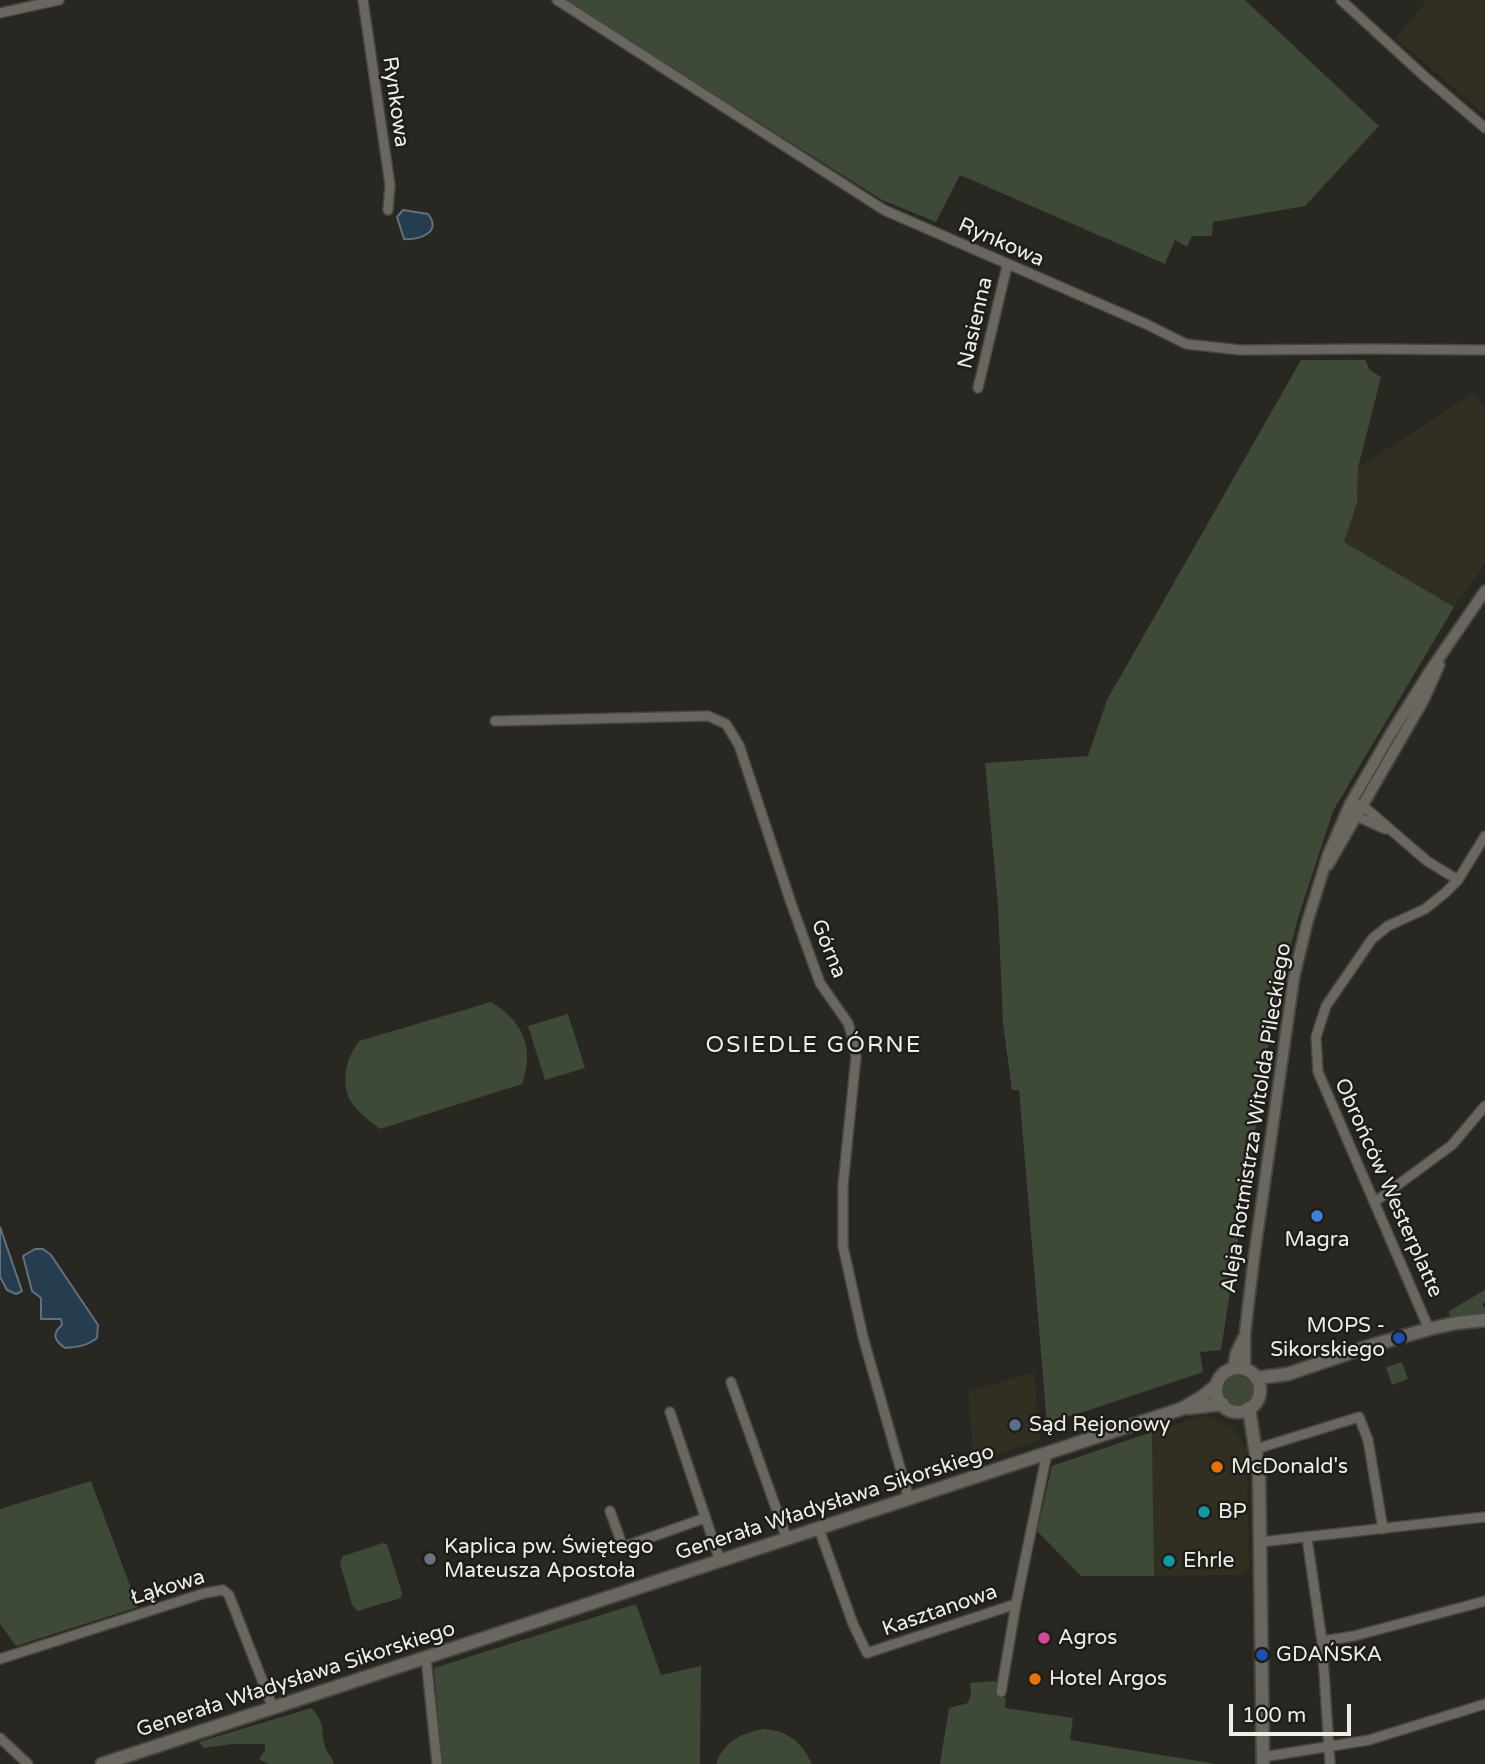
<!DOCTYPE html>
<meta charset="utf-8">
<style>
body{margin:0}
#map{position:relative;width:1485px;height:1764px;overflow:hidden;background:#282721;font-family:"Varela Round",sans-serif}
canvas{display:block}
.scale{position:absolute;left:1229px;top:1704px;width:122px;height:32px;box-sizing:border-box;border:4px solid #eeede9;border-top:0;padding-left:9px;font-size:21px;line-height:24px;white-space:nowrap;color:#eeede9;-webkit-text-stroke:5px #1f1d18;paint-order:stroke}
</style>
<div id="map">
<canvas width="1485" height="1764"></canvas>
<div class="scale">100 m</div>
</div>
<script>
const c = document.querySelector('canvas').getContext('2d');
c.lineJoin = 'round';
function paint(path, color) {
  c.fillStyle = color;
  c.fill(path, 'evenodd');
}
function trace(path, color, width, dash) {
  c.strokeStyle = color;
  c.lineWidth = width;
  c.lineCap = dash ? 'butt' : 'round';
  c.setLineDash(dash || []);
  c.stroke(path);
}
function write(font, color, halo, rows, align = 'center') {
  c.font = font + ' "Varela Round",sans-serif';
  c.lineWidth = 5;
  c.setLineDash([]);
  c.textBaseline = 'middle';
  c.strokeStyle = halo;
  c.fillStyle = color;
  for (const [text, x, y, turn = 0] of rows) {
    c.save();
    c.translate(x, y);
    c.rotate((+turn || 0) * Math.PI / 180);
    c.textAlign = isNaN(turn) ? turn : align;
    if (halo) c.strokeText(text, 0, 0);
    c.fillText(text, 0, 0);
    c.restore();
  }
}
paint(new Path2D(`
 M1427 0H1485V115L1396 38Z
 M1475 392 1485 408V564L1454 607 1343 542 1357 503 1358 468Z
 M1034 1372 1040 1440 974 1462 968 1392Z
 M1206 1415 1232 1427 1247 1450 1249 1570 1241 1575 1154 1576 1152 1432Z`), '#312f22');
paint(new Path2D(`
 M565 0H1245L1379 126 1305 206 1213 222 1212 236H1192L1187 247 1175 240 1165 264 960 175 936 222 882 200Z
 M1301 360H1365L1370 370 1381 377 1358 468 1357 503 1344 542 1454 607 1333 811 1298 918 1274 1009 1221 1350 1200 1352 1203 1372 1047 1424 1019 1090H1012L1003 1024 998 906 985 763 1088 756 1107 700Z
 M491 1002C523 1021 535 1048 522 1084L380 1129C371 1122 361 1115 354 1106 339 1087 345 1059 359 1041Z
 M568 1014 585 1068 545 1080 528 1026Z
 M1485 1290V1302L1482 1305 1485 1308V1313L1450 1318 1449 1311Z
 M1402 1362 1408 1379 1392 1385 1386 1367Z
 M1223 1391a15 15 0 1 1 30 0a15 15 0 1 1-30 0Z
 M1152 1432 1154 1576H1081L1037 1531 1052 1466Z
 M91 1481 138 1607 16 1646 0 1624V1509Z
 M383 1543 387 1544 402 1593 401 1598 357 1611 352 1605 340 1563 343 1556Z
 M636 1604 661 1675 701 1666 700 1764H442L434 1668Z
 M994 1681 1001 1685 996 1697 1006 1698 1005 1708 1073 1718 1070 1740 1216 1764H940L949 1708 968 1703 971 1694 970 1683Z
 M311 1708C328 1725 319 1731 326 1749 328 1755 333 1757 334 1764H269L259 1759 265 1750V1744H233L204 1748 199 1742Z
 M764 1729C788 1731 802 1742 812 1764H716C725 1741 740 1733 764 1729Z`), '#3f4938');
const water = new Path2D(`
 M403 210 428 214C443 233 418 240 404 239L397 217Z
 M0 1227 22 1291 16 1294 7 1290 0 1277Z
 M35 1249H43L51 1255 98 1325 97 1338C87 1346 77 1347 65 1348 55 1341 51 1334 62 1325L61 1319H41V1298L32 1291 23 1256Z`);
paint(water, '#253d4f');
trace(water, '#61727d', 2);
const minor = new Path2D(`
 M363 0 390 185 388 210
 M557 0 884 210 1146 324 1186 344 1240 350 1370 349 1485 350
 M1341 0 1424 76 1485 128
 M0 13 59 0
 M978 388 1007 266
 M495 721 708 716 726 724 739 745 791 903 820 983 848 1023 852 1036 856 1057 843 1185V1246L863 1337 909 1499
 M1350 804 1362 805 1427 861 1458 880
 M1353 810 1356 816 1385 829
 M1376 1201 1452 1145 1485 1106
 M1429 1329 1318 1072 1316 1037 1326 1006 1372 939 1388 926 1425 909 1445 893 1458 880 1485 836
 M731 1382 787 1539
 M670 1412 720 1561
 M1256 1449 1359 1417 1368 1440 1383 1529
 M610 1511 623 1547 705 1518
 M819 1529 853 1624 867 1653 1016 1604
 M1307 1538 1322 1641 1330 1764
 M1260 1542 1485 1517
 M1322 1641 1354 1636 1485 1601
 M426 1658 437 1764
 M0 1659 205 1593 223 1590 229 1595 273 1708
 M1001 1692 1016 1604 1047 1453
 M0 1738 28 1764
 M1263 1757 1369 1740 1485 1704`);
const tertiary = new Path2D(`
 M1328 865 1424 699 1439 665
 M1233 1369 1236 1353 1243 1338
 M1245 1369V1333L1254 1257 1294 977 1307 923 1328 855 1350 804 1390 735 1430 671 1485 591`);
const secondary = new Path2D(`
 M1216 1390a22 22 0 1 1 44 0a22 22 0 1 1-44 0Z
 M1256 1378 1288 1374 1373 1345 1429 1329 1456 1323 1485 1320
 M1188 1408 1223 1404
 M1249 1408 1259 1475 1263 1764
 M102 1764 1181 1409 1202 1397 1217 1385`);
trace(minor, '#464540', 12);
trace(tertiary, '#464540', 14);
trace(secondary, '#464540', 16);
trace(minor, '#696760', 9);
trace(tertiary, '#696760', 10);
trace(secondary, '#696760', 12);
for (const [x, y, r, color] of [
 [1317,1216,7,"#3f7fe0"],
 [1399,1338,7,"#1a4fb4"],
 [1015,1425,7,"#5c6f8a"],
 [1217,1467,7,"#e8710a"],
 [1204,1512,7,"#0f9aa8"],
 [430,1559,7,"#6b7280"],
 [1169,1561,7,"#0f9aa8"],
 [1044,1638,7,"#d1479c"],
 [1262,1655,7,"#1a4fb4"],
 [1035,1679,7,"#e8710a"]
]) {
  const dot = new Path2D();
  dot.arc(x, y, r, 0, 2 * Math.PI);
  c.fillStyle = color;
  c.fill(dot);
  trace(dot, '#1f1d18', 2.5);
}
write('21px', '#eeede9', '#1f1d18', [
 ["Rynkowa",395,102,82],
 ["Rynkowa",1001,243,24],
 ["Nasienna",976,323,-77],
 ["Górna",828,949,68],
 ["Aleja Rotmistrza Witolda Pileckiego",1257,1118,-81],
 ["Obrońców Westerplatte",1388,1188,66],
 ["Generała Władysława Sikorskiego",835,1503,-18],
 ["Łąkowa",168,1588,-17],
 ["Kasztanowa",940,1611,-19],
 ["Generała Władysława Sikorskiego",296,1680,-18]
]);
write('21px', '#eeede9', '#1f1d18', [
 ["Magra",1317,1240,"center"],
 ["MOPS -",1385,1326,"right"],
 ["Sikorskiego",1385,1350,"right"],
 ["Sąd Rejonowy",1029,1425],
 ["McDonald's",1231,1467],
 ["BP",1218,1512],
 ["Kaplica pw. Świętego",444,1547],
 ["Mateusza Apostoła",444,1571],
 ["Ehrle",1183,1561],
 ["Agros",1058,1638],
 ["GDAŃSKA",1276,1655],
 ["Hotel Argos",1049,1679]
], 'left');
c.letterSpacing = '2px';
write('23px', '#eeede9', '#1f1d18', [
 ["OSIEDLE GÓRNE",814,1046]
]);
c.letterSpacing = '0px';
</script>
